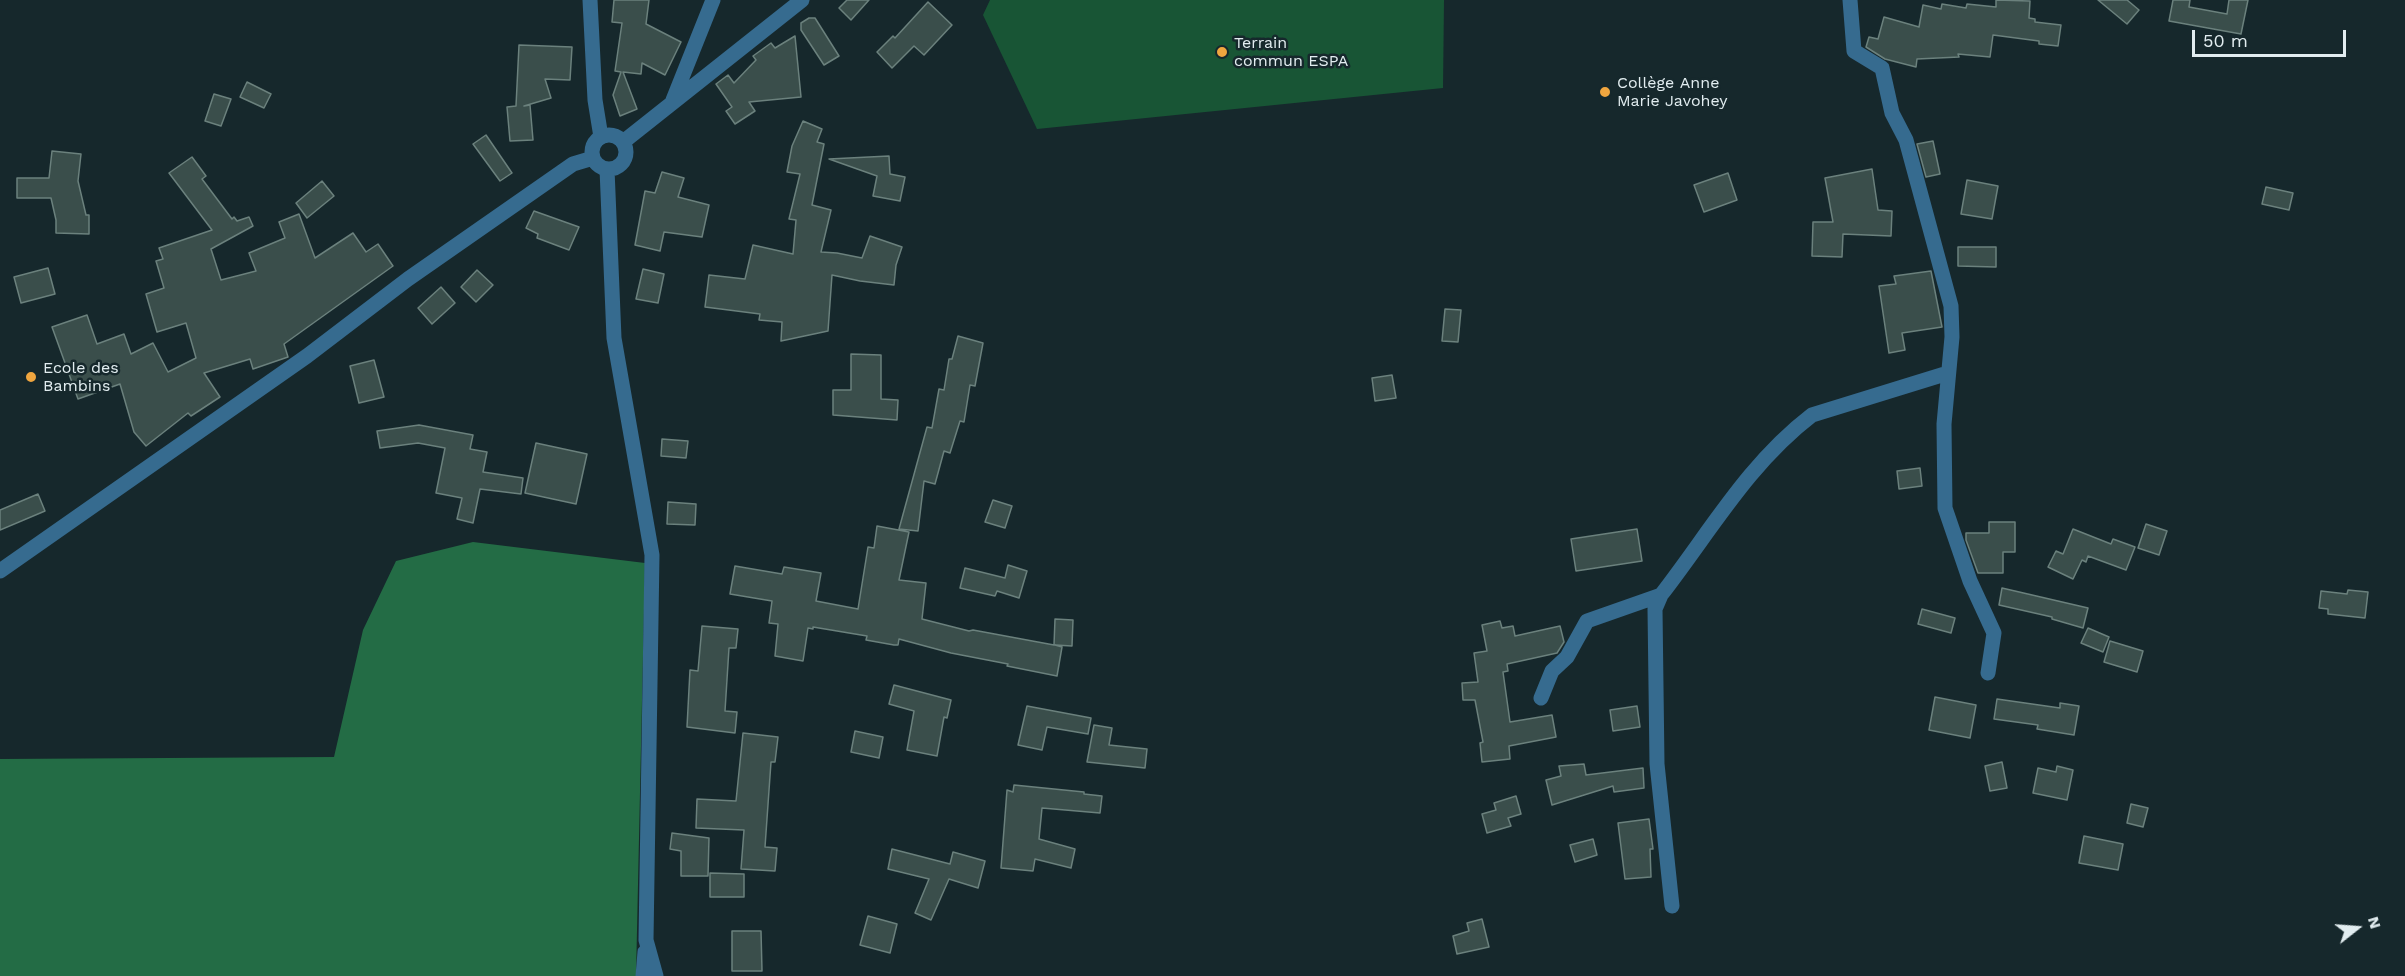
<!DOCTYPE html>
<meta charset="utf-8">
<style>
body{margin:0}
#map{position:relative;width:2405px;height:976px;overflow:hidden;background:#16282c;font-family:"Work Sans",sans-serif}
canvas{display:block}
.north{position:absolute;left:2327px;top:898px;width:60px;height:60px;-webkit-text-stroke:4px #16282c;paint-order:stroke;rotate:73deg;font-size:16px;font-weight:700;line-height:24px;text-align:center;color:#e2edf0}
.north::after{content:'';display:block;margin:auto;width:21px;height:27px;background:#e2edf0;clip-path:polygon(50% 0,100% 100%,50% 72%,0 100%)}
.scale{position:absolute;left:2192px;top:30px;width:154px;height:27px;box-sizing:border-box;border:3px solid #e2edf0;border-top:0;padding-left:8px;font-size:18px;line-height:21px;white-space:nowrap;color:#e2edf0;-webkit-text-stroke:4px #16282c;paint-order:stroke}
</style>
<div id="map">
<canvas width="2405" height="976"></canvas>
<div class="north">N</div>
<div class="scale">50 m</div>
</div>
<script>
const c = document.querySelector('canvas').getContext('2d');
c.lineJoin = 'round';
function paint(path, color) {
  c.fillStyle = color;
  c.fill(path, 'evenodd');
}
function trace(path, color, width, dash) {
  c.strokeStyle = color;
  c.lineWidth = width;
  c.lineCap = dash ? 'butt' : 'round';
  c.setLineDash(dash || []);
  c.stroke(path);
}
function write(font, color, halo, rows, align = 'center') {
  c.font = font + ' "Work Sans",sans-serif';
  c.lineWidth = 5;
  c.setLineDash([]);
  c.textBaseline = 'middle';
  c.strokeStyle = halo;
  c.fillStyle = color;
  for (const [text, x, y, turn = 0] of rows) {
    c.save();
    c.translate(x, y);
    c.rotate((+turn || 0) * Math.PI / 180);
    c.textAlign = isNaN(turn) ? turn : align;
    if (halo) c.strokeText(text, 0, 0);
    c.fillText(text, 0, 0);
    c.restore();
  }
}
paint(new Path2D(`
 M990 0H1444L1443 88 1037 129 983 15Z`), '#185535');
paint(new Path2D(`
 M473 542 645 563 636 976H0V759L334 757 363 630 396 561Z`), '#236c45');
const building = new Path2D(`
 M614 0H649L646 24 681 42 665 75 642 63 641 74 623 72 637 109 620 116 613 95 621 72 615 71 622 23 612 22Z
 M847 0H869L851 20 839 8Z
 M1996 0 2030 1 2029 18 2035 19V22L2061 25 2058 46 2039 44V41L1993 35 1990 57 1958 54 1959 57 1917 59 1916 67 1885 59 1866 47 1869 37 1878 39 1884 17 1919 27 1923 5 1941 9 1942 4 1966 8 1967 4 1996 7Z
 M2098 0H2127L2139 10 2127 24Z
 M2173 0H2190L2189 7 2227 14 2229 0H2248L2241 34 2169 21Z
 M928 2 952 25 924 55 914 46 892 68 877 52 893 36 895 38Z
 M809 18H815L839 56 824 65 801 30V23Z
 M795 36 801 97 749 102 755 111 735 124 726 111 732 107 716 84 728 75 734 83 756 60 753 56 771 43 775 48Z
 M519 45 572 47 570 80 545 79 551 98 524 106 530 105 533 140 510 141 507 107 516 106Z
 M247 82 271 94 264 108 240 97Z
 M214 94 231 99 221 126 205 121Z
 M803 121 822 129 817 142 824 144 812 205 831 210 821 252 837 253 862 258 870 236 902 247 896 265 894 285 860 281 832 275 828 331 781 341 782 322 759 320 760 314 705 307 709 275 745 279 753 245 793 254 796 220 789 219 800 174 787 172 792 146Z
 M486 135 512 173 500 181 473 144Z
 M1933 141 1940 174 1926 177 1917 144Z
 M52 151 81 154 78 181 86 215H89V234L56 233V220L51 198H17V178H49Z
 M889 156 890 174 905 177 900 201 873 196 877 176 829 159Z
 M192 157 206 176 202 179 232 219 234 217 237 221 249 217 253 226 211 249 221 280 256 271 249 253 285 238 279 222 299 214 315 258 353 233 366 252 378 244 393 266 284 344 288 357 253 369 250 359 204 373 220 397 191 416 188 413 146 446 134 432 120 384 78 399 52 327 87 315 97 344 124 334 131 354 153 343 168 372 196 358 186 323 157 332 146 294 164 288 156 261 163 259 159 248 212 230 169 173Z
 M1872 169 1878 210 1892 211 1891 236 1843 234 1842 257 1812 256 1813 222H1833L1825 178Z
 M662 172 684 178 678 197 709 205 702 237 664 232 660 251 635 245 645 191 655 193Z
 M1728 173 1737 200 1704 212 1694 185Z
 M1967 180 1998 186 1992 219 1961 214Z
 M322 181 334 196 307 218 296 203Z
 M2266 187 2293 193 2289 210 2262 204Z
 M534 211 579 227 569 250 537 238 538 234 526 228Z
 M1958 247H1996V267L1958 266Z
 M48 268 55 294 21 303 14 277Z
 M643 269 664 274 658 303 636 299Z
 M477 270 493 285 476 302 461 287Z
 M1931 271 1942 327 1902 333 1905 350 1889 353 1879 286 1896 284 1894 276Z
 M441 287 455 303 432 324 418 308Z
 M1445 309 1461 310 1458 342 1442 341Z
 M958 336 983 343 975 386 970 385 964 422 960 421 950 453 944 451 935 484 924 481 918 531 899 529 927 427 932 428 939 389 944 390 949 359H952Z
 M851 354 881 355V399L898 400 897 420 833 415V390H851Z
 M374 360 384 397 359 403 350 366Z
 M1392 375 1396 398 1375 401 1372 378Z
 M419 425 473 435 470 449 487 452 483 472 523 478 521 494 480 489 473 523 457 519 462 498 436 493 445 448 418 443 380 448 377 431Z
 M662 439 688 441 686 458 661 456Z
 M536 443 587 454 576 504 525 493Z
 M1920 468 1922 486 1899 489 1897 471Z
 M38 494 45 511 0 530V510Z
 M993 500 1012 506 1005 528 985 522Z
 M668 502 696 504 695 525 667 524Z
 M1989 522H2015V552H2003V573H1978L1966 540V533H1989Z
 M2146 524 2167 531 2159 555 2138 548Z
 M877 526 909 532 899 580 926 583 922 619 969 631 973 630 1054 645 1055 619 1073 620 1072 646 1055 645 1062 647 1057 676 1007 666 1008 664 951 653 899 639 898 645H894L866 640 867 636 813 627V629L808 628 803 661 775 656 778 624 769 623 772 601 730 594 735 566 782 574 784 567 821 573 816 601 858 609 868 547 874 548Z
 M1637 529 1642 561 1576 571 1571 539Z
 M2073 529 2111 544 2113 539 2135 547 2126 570 2088 556 2086 562 2082 560 2073 579 2048 567 2056 551 2063 554Z
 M1008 565 1027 571 1019 598 997 591 995 596 960 588 965 568 1005 578Z
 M2002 588 2088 608 2083 628 2052 619V617L1999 605Z
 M2348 590 2368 592 2365 618 2328 614V609L2319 608 2321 591 2347 594Z
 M1922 609 1955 618 1951 633 1918 624Z
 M1500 621 1502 628 1513 626 1515 636 1560 626 1564 642 1557 653 1507 664 1508 671 1503 672 1510 722 1552 715 1556 737 1509 746 1510 759 1482 762 1480 743 1483 742 1475 700H1463L1462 683 1478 682 1474 653 1487 651 1482 625Z
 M702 626 738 629 736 648H729L725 711 737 712 735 733 687 727 690 670 698 671Z
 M2088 628 2109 637 2103 652 2081 643Z
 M2110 641 2143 651 2137 672 2104 662Z
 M894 685 951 700 947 718 944 717 937 756 907 750 914 711 889 704Z
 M1935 697 1976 705 1970 738 1929 730Z
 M1997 699 2060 708V703L2079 706 2074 735 2037 729 2038 725 1994 719Z
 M1027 706 1091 718 1088 734 1047 727 1042 750 1018 745Z
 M1637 706 1640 727 1613 731 1610 710Z
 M1094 725 1112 728 1109 745 1147 749 1145 768 1087 762Z
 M855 731 883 737 879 758 851 752Z
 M743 733 778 737 775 762H771L765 847 777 848 775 871 741 869 744 830 696 828 697 799 736 801Z
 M2002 762 2007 788 1990 791 1985 766Z
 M1584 764 1586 775 1643 768 1644 788 1614 792 1613 786 1552 805 1546 780 1561 776 1559 766Z
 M2057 766 2073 770 2067 800 2033 793 2038 768 2056 772Z
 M1014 785 1084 792V794L1102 796 1100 813 1042 808 1039 839 1075 849 1071 868 1035 859 1033 871 1001 868 1007 790 1013 792Z
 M1516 796 1521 814 1508 818 1511 826 1487 833 1482 814 1496 810 1494 803Z
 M2131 804 2148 808 2143 827 2127 823Z
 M1649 819 1653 849H1650L1651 877 1625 879 1618 823Z
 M672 833 709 838 708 876H681V851L670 849Z
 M2084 836 2123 844 2118 870 2079 863Z
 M1593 839 1597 855 1575 862 1570 845Z
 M892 849 950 864 953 852 985 861 978 888 949 879 931 920 915 913 929 879 888 869Z
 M710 873 744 874V897H710Z
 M868 916 897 924 890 953 860 945Z
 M1482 919 1489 947 1457 954 1453 936 1469 931 1467 923Z
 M732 931H761L762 971H732Z`);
paint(building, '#3a4e4b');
trace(building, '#6b817d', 1.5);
trace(new Path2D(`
 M590 0 595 100 601 137
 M1850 0 1854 51 1882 68 1892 113 1906 140 1951 306 1952 337 1944 424 1945 508 1970 581 1994 633 1988 673
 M673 100 713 0
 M592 152a17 17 0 1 1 34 0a17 17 0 1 1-34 0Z
 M623 142 802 0
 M607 169 614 338 652 555 646 940 656 976
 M0 571 307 356 408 279 573 164 593 158
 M1541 698 1552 671 1567 657 1587 621 1661 595
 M1672 906 1657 764 1655 609 1661 595C1710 532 1748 464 1812 415L1948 373
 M643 976 645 952`), '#366b8f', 15);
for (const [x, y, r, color] of [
 [1222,52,6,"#f0a63f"],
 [1605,92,6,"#f0a63f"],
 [31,377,6,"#f0a63f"]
]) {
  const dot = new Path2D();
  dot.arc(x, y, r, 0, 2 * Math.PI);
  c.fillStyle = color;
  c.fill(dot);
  trace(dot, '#16282c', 2);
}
write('16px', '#e2edf0', '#16282c', [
 ["Terrain",1234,43],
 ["commun ESPA",1234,61],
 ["Collège Anne",1617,83],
 ["Marie Javohey",1617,101],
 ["Ecole des",43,368],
 ["Bambins",43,386]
], 'left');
</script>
